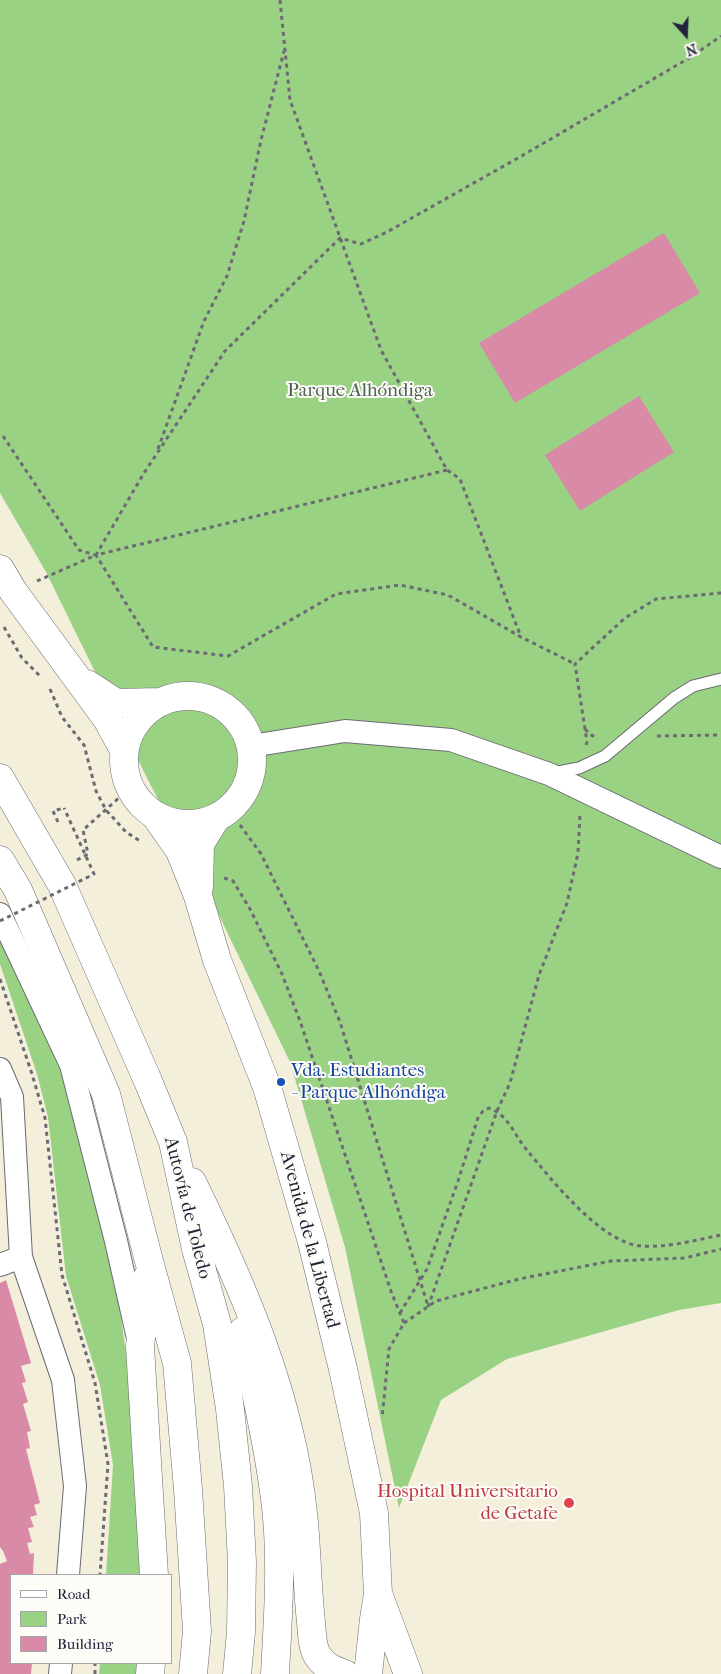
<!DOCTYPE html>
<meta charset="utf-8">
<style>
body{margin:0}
#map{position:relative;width:721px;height:1674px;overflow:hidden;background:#f4efdb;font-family:"IM FELL French Canon",serif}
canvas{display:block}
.legend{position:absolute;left:10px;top:1574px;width:162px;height:90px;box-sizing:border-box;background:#fdfcf7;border:1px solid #a5a5ac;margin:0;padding:6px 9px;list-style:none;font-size:15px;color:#22223b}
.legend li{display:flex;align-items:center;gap:10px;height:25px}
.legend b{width:25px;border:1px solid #a5a5ac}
.north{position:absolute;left:661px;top:10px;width:50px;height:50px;-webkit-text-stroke:4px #fdfcf7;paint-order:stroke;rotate:160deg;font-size:14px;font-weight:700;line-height:20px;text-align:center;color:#22223b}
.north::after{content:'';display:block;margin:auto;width:18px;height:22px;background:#22223b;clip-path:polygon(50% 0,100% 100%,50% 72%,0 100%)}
</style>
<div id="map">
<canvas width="721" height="1674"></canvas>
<ul class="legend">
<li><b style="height:6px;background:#fff"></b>Road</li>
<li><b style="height:14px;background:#9ad284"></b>Park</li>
<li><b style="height:14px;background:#d88aa6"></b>Building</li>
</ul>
<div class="north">N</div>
</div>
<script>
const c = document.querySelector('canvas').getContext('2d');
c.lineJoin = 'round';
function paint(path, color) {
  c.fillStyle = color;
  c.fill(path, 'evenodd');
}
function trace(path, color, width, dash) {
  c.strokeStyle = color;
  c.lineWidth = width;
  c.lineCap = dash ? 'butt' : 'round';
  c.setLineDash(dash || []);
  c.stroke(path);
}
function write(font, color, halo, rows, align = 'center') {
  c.font = font + ' "IM FELL French Canon",serif';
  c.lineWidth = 4;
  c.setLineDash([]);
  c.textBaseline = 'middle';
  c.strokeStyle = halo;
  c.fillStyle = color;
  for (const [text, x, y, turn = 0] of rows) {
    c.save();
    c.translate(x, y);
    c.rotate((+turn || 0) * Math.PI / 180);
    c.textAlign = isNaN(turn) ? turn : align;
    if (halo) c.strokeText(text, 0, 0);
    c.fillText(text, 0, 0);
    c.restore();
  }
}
paint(new Path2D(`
 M0 0H721V1303L679 1310 507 1359 441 1400 399 1508 345 1247 290 1062 213 903 149 782 46 572 0 493Z
 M0 930 67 1076 112 1254 130 1381 141 1575H106L113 1465 100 1385 66 1276 48 1117 37 1074 0 964Z
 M100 1663H138L136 1674H99Z`), '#9ad284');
paint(new Path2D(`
 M664 233 700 293 515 403 479 343Z
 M639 396 674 452 580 511 545 455Z
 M6 1280 31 1363 21 1366 26 1382 22 1383 28 1402 23 1404 31 1431 27 1432 30 1448 26 1449 40 1503 34 1505 37 1515 30 1517 34 1527 28 1528 32 1542 27 1543 30 1554 34 1553 33 1575H11V1663H32L31 1674H0V1564L7 1561 3 1551 0 1547V1283Z`), '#d88aa6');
const lane = new Path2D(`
 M553 773 579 768 605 756 674 698 693 686 721 679`);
const street = new Path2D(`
 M251 746 345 731 451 740 549 774 721 857
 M0 914 71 1065 116 1241 137 1334
 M0 1069 12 1097 21 1257 63 1380 75 1486 68 1575
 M0 1265 21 1257
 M60 1674 61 1663`);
const secondary = new Path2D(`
 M0 569 13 591 107 719 124 750
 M87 684 116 703 160 702
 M124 760a64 64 0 1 1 128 0a64 64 0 1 1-128 0Z
 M155 815 180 851 198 896 217 960 267 1087 312 1242 343 1369 374 1513 378 1594 374 1619 368 1674
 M199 887 200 844 216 818
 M379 1596 408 1674`);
const highway = new Path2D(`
 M0 778 62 885 148 1081 173 1142 196 1249 217 1324 230 1409 238 1486 242 1562 241 1632 237 1674
 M0 860 18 890 106 1094 149 1261 177 1363 188 1489 197 1631 193 1674
 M192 1182C243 1286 291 1396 303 1513 307 1549 307 1586 311 1622 312 1633 312 1646 317 1655 324 1666 333 1670 345 1674
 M147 1278 140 1347 154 1575
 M243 1331C255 1390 269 1447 276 1507 282 1562 278 1618 275 1674
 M150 1674 151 1663`);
trace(lane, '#6c6a73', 13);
trace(street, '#6c6a73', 24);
trace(secondary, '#6c6a73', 29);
trace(highway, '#6c6a73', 29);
trace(new Path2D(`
 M280 0 290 100 381 350 447 470 460 479 521 637
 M3 436 79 550 95 555
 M158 449 204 321 227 276 244 221 261 140 284 51
 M447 470 96 555 153 647 228 656 336 594 400 585 448 595 521 637 575 664
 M37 581 96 555 144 473 225 351 340 238 361 244 387 232 525 154 691 57 721 36
 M4 627 22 658 40 676
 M50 689 62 717 84 745 96 791 106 810 126 832 140 841
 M585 729 591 735 598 738
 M657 736 721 735
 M586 745 587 742 575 664 625 618 656 599 721 593
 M58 822 53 811 64 808
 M240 825 261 854 319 971 340 1022 428 1306
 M77 860 88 854 83 830 130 788
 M224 878 233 881 250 909 282 974 300 1021 392 1294 404 1323 389 1349 382 1418
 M0 979 32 1074 45 1118 62 1275 95 1383 108 1464 100 1575
 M428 1307 497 1111 510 1083 539 975 567 903 578 853 580 814
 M400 1313 427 1269 458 1181 478 1118 483 1111 489 1108C509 1116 513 1133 526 1149 551 1179 601 1243 641 1246 667 1248 696 1240 721 1235
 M404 1323 436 1301 519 1279 611 1261 685 1258 721 1249
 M95 1674V1663`), '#6c6a73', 3, [4, 4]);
trace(lane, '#fff', 11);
trace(street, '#fff', 22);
trace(secondary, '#fff', 28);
trace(highway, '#fff', 28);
trace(new Path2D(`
 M0 921 94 874 64 808`), '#6c6a73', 3, [4, 4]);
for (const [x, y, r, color] of [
 [281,1082,5,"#1a4fb4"],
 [569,1503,6,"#e0444e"]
]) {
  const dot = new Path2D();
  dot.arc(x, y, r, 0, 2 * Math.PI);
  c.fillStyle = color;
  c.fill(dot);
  trace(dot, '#fdfcf7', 2);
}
write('19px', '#4c6055', '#fdfcf7', [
 ["Parque Alhóndiga",360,391]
]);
write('19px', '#164399', '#fdfcf7', [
 ["Vda. Estudiantes",291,1071],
 ["- Parque Alhóndiga",291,1093]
], 'left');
write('19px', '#22223b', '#fdfcf7', [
 ["Autovía de Toledo",187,1208,76],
 ["Avenida de la Libertad",309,1240,75]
]);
write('19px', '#be3a42', '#fdfcf7', [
 ["Hospital Universitario",558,1492],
 ["de Getafe",558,1514]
], 'right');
</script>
